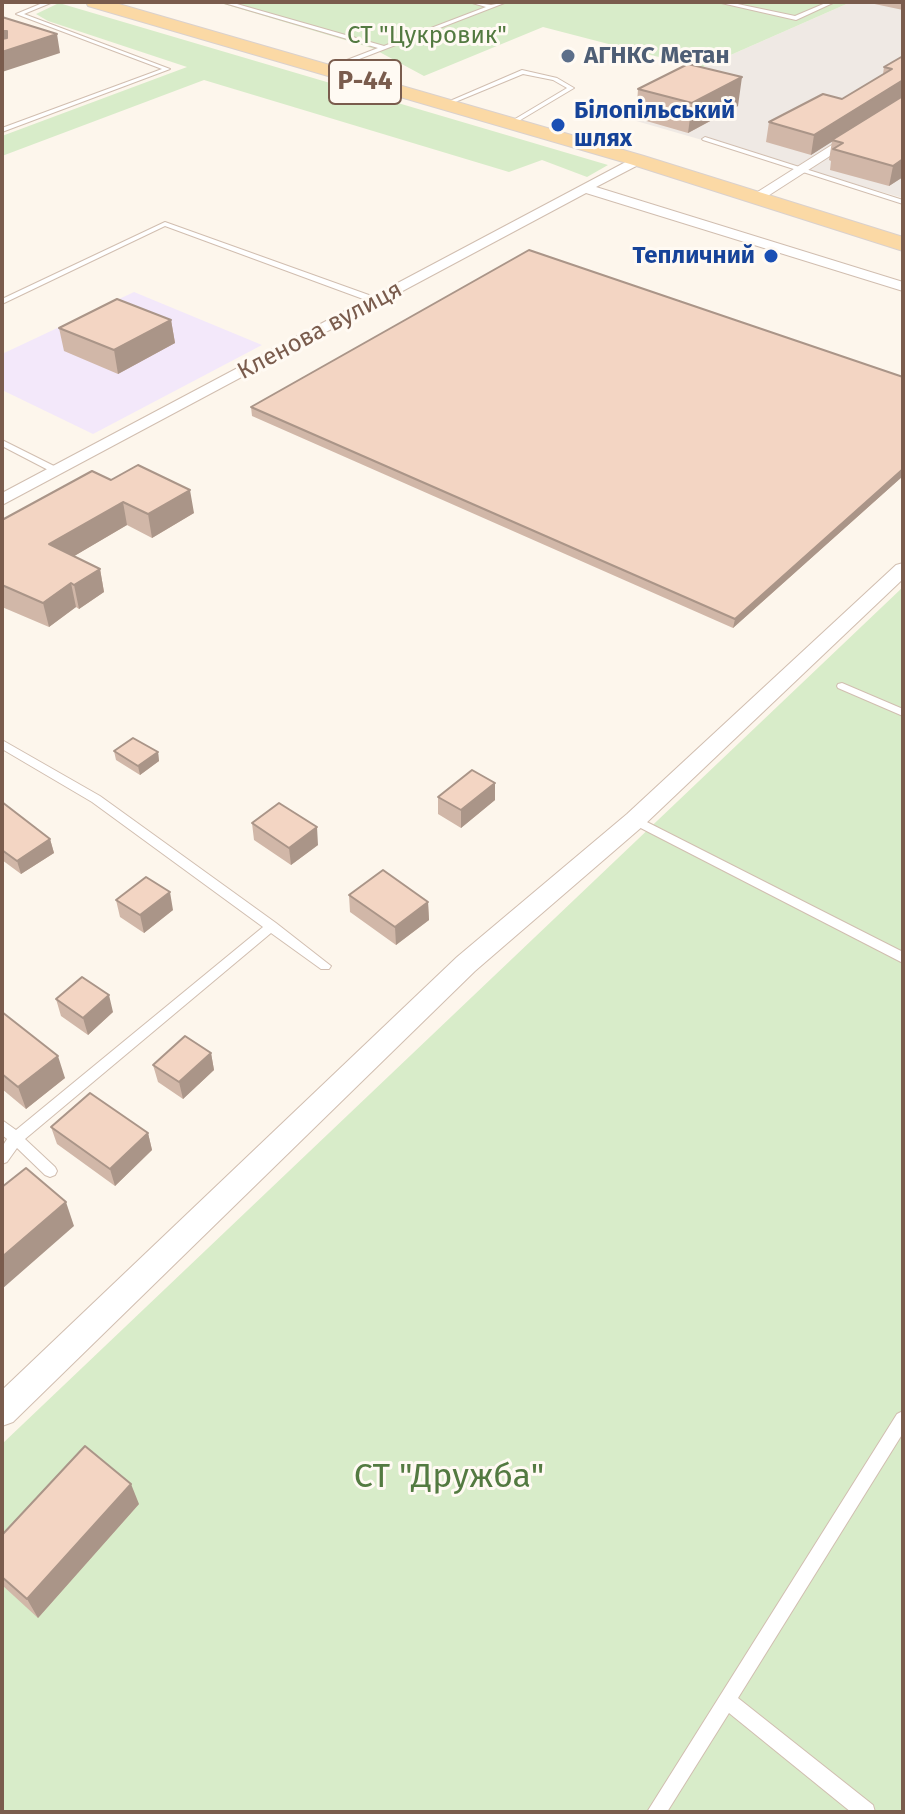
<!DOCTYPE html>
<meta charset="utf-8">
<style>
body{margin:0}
#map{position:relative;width:905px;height:1814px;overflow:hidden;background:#fdf6ec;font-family:"Fira Sans",sans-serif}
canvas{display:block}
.frame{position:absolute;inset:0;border:4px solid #7a5c4d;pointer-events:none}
</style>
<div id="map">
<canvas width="905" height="1814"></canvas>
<div class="frame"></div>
</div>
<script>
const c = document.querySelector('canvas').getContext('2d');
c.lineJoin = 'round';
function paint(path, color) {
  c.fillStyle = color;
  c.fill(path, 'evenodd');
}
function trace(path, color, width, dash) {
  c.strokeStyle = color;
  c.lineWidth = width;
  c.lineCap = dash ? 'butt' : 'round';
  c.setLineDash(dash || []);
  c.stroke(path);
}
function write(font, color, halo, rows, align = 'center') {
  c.font = font + ' "Fira Sans",sans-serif';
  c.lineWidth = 6;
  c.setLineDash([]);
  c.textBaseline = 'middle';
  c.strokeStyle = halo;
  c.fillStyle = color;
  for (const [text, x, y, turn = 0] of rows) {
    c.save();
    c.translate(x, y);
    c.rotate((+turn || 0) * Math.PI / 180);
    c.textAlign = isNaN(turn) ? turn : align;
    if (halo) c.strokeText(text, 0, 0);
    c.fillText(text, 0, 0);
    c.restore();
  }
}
paint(new Path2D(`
 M851 2H903V198L619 116 701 68Z`), '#efe9e4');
paint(new Path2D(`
 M134 292 262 345 93 434 2 390V354Z`), '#f3e8fa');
paint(new Path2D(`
 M217 2H851L701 68 543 27 424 76 372 48Z
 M59 3 608 165 587 177 542 160 509 172 204 80 2 156V136L187 67 48 21 36 14Z
 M903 587V1812H2V1444Z`), '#d8ecc9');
const lane = new Path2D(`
 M45 2H53L24 14 170 69 2 132V128L162 69 16 14Z
 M221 2H230L384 46 486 7 469 2 491 5 507 2 323 73 321 70 378 48Z
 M717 2H728L795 16 828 2H835L796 20Z
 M522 70 557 78 574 88 512 125 510 122 567 88 553 80 523 74 448 105 443 104Z
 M705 137 903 200V204L703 140 702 139Z
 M165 222 380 299 381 301 374 303 165 226 2 304V299Z
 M2 440 60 469 61 471 54 473 2 446Z
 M842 683 903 709V716L838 688 837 686 838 684Z
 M2 740 100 796 276 923 331 966 329 969H321L271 933 25 1139 55 1167 57 1171 55 1175 50 1177 45 1175 17 1148 7 1162 2 1164V1147L7 1139 2 1135V1120L16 1130 263 927 92 802 2 749Z
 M635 816 903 952V963L631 823 629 820Z
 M903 1411V1433L738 1698 873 1805 875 1812H851L729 1713 667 1812H647L897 1414Z`);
const street = new Path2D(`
 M903 100V109L760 201 748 198Z
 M637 156 643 160 642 163 596 187 903 282V291L586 193 2 505V493Z
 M903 563V579L643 826 475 971 13 1422 2 1426V1390L457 957 627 814 896 565Z`);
const primary = new Path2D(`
 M86 2H112L644 156 903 237V251L630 164 88 6Z`);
trace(lane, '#d1beb0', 2);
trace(street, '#d1beb0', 2);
trace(primary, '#dad1cd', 2);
paint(lane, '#fff');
paint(street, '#fff');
paint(primary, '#fbd9a5');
paint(new Path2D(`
 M865 2H903V10Z
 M903 56V177L889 186 830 170 831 161 829 160 832 141 811 155 766 142 769 122 842 99 883 74 884 67Z
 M638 89 738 106 688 133 636 118Z
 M171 320 175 343 118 374 64 351 59 328Z
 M903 377V476L733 628 252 416 251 407Z
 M111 480 194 513 152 538 127 525 74 556 100 569 104 592 79 609 76 607 49 627 2 607V520Z
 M114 751 158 752 159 761 140 775 116 760Z
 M495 783V800L461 828 438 814V797Z
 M2 802 50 839 54 853 21 874 2 860Z
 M252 823 318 845 291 865 254 840Z
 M349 895 428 902 429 920 396 945 350 912Z
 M116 900 173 910 144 933 120 917Z
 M56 999 113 1012 88 1035 61 1016Z
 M2 1012 65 1078 26 1109 2 1089Z
 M211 1053 214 1070 183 1099 158 1082 153 1065Z
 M51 1127 148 1133 152 1150 115 1186 57 1144Z
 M139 1504 38 1618 2 1585V1535Z`), '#d1b7a8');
paint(new Path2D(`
 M2 31H7L57 34 60 53 2 72Z
 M742 77 738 106 688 133 692 103Z
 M903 80V97L811 155 814 135Z
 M903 159V177L889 186 893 166Z
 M171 320 175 343 118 374 114 350Z
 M903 469V476L733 628 735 619Z
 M190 490 194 513 152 538 148 514Z
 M123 502 127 525 54 568 49 544Z
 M100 569 104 592 79 609 74 585Z
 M71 583 76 607 49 627 43 603Z
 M158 752 159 761 140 775 138 766Z
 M495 783V800L461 828V810Z
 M317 827 318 845 291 865 289 848Z
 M50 839 54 853 21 874 17 861Z
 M170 892 173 910 144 933 140 915Z
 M428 902 429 920 396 945 395 927Z
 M109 995 113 1012 88 1035 83 1018Z
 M211 1053 214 1070 183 1099 179 1082Z
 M58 1056 65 1078 26 1109 18 1087Z
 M148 1133 152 1150 115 1186 110 1169Z
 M66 1202 74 1226 2 1289V1257Z
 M131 1484 139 1504 38 1618 27 1599Z`), '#aa9588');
const building = new Path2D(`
 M2 17 57 34 2 52V39L7 38V31H2Z
 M903 56V80L814 135 769 122 823 94 842 99 892 69 884 67Z
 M688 64 742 77 692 103 638 89Z
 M903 96V159L893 166 833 149 843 143 832 140Z
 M529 250 903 377V469L735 619 251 407Z
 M117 299 171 320 114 350 59 328Z
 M138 465 190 490 148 514 123 502 49 544 100 569 74 585 71 583 43 603 2 585V520L92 471 111 480Z
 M133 738 158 752 138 766 114 751Z
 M472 770 495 783 461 810 438 797Z
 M2 802 50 839 17 861 2 850Z
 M279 803 317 827 289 848 252 823Z
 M383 870 428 902 395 927 349 895Z
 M146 877 170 892 140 915 116 900Z
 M82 977 109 995 83 1018 56 999Z
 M2 1012 58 1056 18 1087 2 1074Z
 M185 1036 211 1053 179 1082 153 1065Z
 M90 1093 148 1133 110 1169 51 1127Z
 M26 1168 66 1202 2 1257V1187Z
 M85 1446 131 1484 27 1599 2 1577V1535Z`);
paint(building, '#f3d5c3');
trace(building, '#aa9588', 2);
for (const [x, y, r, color] of [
 [568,56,8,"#5c6f8a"],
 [558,125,8,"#1a4fb4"],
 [771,256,8,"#1a4fb4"]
]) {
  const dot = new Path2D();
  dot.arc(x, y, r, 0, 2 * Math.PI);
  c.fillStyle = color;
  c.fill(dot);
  trace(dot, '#fffaf3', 3);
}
write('24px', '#537a41', '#fffaf3', [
 ["СТ \"Цукровик\"",427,36]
]);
write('bold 24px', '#4e5e75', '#fffaf3', [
 ["АГНКС Метан",584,56]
], 'left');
write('bold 24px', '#164399', '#fffaf3', [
 ["Білопільський",574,111],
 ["шлях",574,139],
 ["Тепличний",755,256,"right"]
], 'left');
write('24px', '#7a5c4d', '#fffaf3', [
 ["Кленова вулиця",320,331,-28]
]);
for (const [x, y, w] of [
 [365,82,72]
]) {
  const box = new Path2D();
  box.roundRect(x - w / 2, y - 22, w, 44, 6);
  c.fillStyle = '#fffaf3';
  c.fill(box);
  trace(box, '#7a5c4d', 2);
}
write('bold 26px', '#7a5c4d', null, [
 ["Р-44",365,82]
]);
write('34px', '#537a41', '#fffaf3', [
 ["СТ \"Дружба\"",449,1478]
]);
</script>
